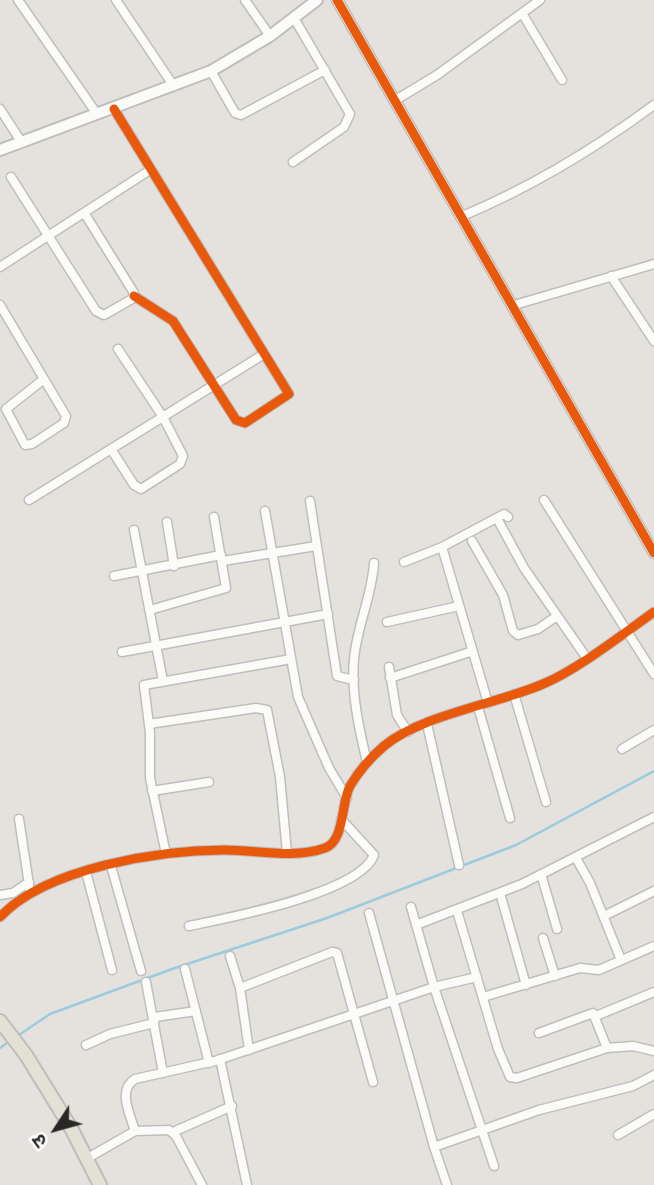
<!DOCTYPE html>
<meta charset="utf-8">
<style>
body{margin:0}
#map{position:relative;width:654px;height:1185px;overflow:hidden;background:#e5e2de;font-family:"PT Sans","Noto Sans Devanagari",sans-serif}
canvas{display:block}
.north{position:absolute;left:21px;top:1094px;width:70px;height:70px;-webkit-text-stroke:5px #fff;paint-order:stroke;rotate:234deg;font-size:19px;font-weight:700;line-height:28px;text-align:center;color:#282828}
.north::after{content:'';display:block;margin:auto;width:24px;height:32px;background:#282828;clip-path:polygon(50% 0,100% 100%,50% 72%,0 100%)}
</style>
<div id="map">
<canvas width="654" height="1185"></canvas>
<div class="north">उ</div>
</div>
<script>
const c = document.querySelector('canvas').getContext('2d');
c.lineJoin = 'round';
function trace(path, color, width, dash) {
  c.strokeStyle = color;
  c.lineWidth = width;
  c.lineCap = dash ? 'butt' : 'round';
  c.setLineDash(dash || []);
  c.stroke(path);
}
trace(new Path2D(`
 M16 1037 50 1014 172 969 327 918 516 845 654 771
 M0 1048 11 1040`), '#9acbdf', 2.5);
const minor = new Path2D(`
 M18 0 97 114
 M116 0 173 85
 M245 0 270 36
 M522 13 562 80
 M211 71 235 113 241 115 325 70
 M394 101 437 75 540 0
 M0 109 22 143
 M114 109 289 394 245 423 236 420 173 321 134 296
 M293 162 344 127 350 114 294 18
 M11 177 96 311 104 315 132 299 134 293 85 214
 M460 217C530 188 593 150 654 105
 M0 267 150 170
 M611 276 654 341
 M0 305 66 416 64 423 32 444 25 445 6 409 44 379
 M511 306 654 264
 M111 449 134 485 141 489 180 464 183 456 163 417 118 349
 M29 500 264 354
 M544 500 654 674
 M310 501 337 676 354 680
 M265 511 298 697 329 768 347 798
 M167 522 174 566
 M499 522 524 568 586 657
 M134 530 163 681
 M472 541 503 595 513 631 518 635 538 629 557 616
 M442 547 488 703
 M223 561 316 546
 M404 562 442 547 504 514 508 517
 M114 576 221 555
 M150 610 226 588 214 517
 M387 622 459 606
 M122 652 328 614
 M389 667 397 715 408 732
 M390 678 473 651
 M514 694 546 802
 M478 707 510 818
 M149 724 256 708 267 710 280 777 287 853
 M427 724 459 865
 M622 749 654 730
 M367 762C359 729 351 693 354 659 357 626 372 596 374 563
 M152 791 209 782
 M19 819 30 891
 M166 854 150 778V733L144 685 291 659
 M576 858 590 883 621 960
 M111 866 141 971
 M86 872 112 970
 M541 874 557 929
 M500 893 526 985
 M0 895 13 893 29 882
 M411 907 434 987 494 1166
 M457 911 498 1049 510 1077 517 1078 607 1048 633 1046 654 1051
 M369 913 434 1147 447 1185
 M604 916 654 891
 M0 917C46 868 159 850 225 850 257 850 294 859 325 848 345 841 341 802 350 786 359 771 371 757 384 746 421 715 497 704 543 684 577 670 623 634 654 612
 M416 925 522 884 654 817
 M189 926C228 918 360 893 374 855L341 819
 M543 938 555 976
 M230 956 240 988 249 1050
 M185 969 209 1063
 M146 982 163 1073
 M240 988 332 952 337 953 373 1082
 M483 997 580 968 599 970 654 946
 M596 1016 654 992
 M539 1033 593 1013 607 1048
 M86 1045 110 1034 154 1023 155 1017 196 1011
 M220 1059 247 1185
 M135 1131C130 1114 117 1090 135 1079L215 1061 434 987 477 977
 M173 1132 232 1106
 M618 1135 654 1114
 M434 1147 539 1110 633 1086 654 1075
 M86 1159 135 1131 169 1130 176 1136 202 1185`);
const tertiary = new Path2D(`
 M337 0 654 553`);
const secondary = new Path2D(`
 M0 150 211 71 270 36 317 0`);
const primary = new Path2D(`
 M0 1021 26 1055 71 1128 100 1185`);
trace(minor, '#bfbebf', 11);
trace(tertiary, '#bfbebf', 13);
trace(secondary, '#bfbebf', 14);
trace(primary, '#bebdbc', 16);
trace(minor, '#fbfbfa', 8);
trace(tertiary, '#fbfbfa', 10);
trace(secondary, '#fbfbfa', 10);
trace(primary, '#e3e0d4', 12);
trace(new Path2D(`
 M337 0 654 553
 M114 109 289 394 245 423 236 420 173 321 134 296
 M0 917C46 868 159 850 225 850 257 850 294 859 325 848 345 841 341 802 350 786 359 771 371 757 384 746 421 715 497 704 543 684 577 670 623 634 654 612`), '#e8590c', 9);
</script>
